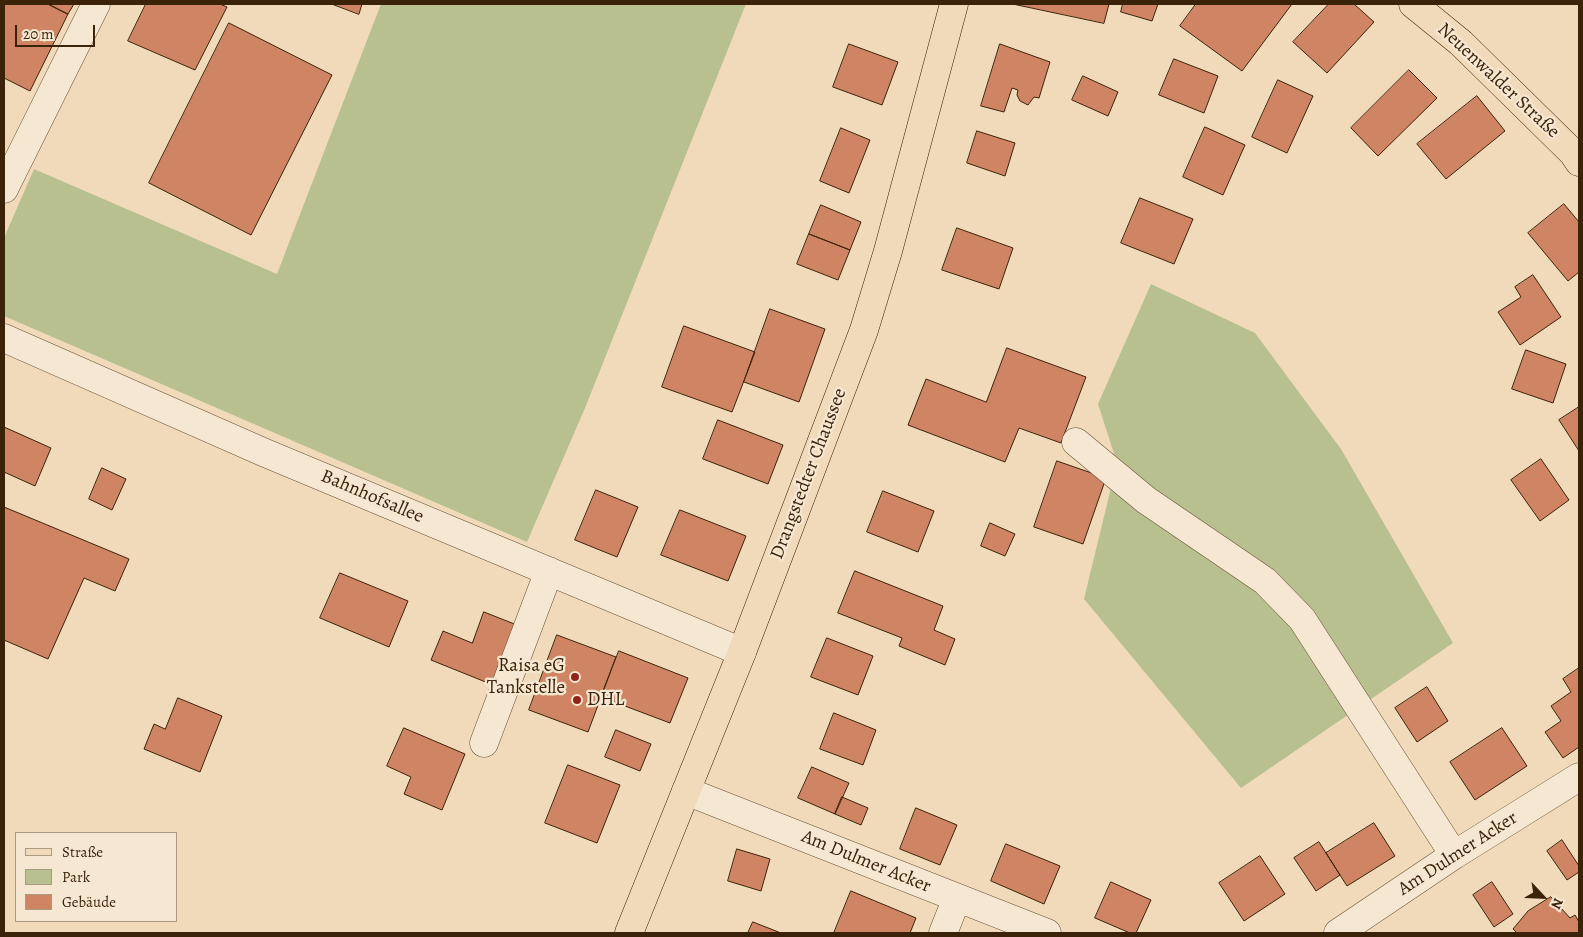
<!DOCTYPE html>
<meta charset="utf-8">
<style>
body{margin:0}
#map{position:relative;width:1583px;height:937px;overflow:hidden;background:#f0dab9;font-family:Alegreya,serif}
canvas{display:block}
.frame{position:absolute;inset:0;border:5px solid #3b230a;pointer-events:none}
.legend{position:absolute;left:15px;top:832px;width:162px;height:90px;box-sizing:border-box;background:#f5e7d2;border:1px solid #ab9982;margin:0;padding:6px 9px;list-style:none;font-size:15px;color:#3b230a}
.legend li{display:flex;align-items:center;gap:10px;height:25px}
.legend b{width:25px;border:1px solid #ab9982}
.north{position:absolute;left:1518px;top:872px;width:50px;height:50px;-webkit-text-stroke:4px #f5e7d2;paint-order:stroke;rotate:115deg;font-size:14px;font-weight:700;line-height:20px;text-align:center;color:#3b230a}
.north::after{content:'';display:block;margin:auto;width:18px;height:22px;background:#3b230a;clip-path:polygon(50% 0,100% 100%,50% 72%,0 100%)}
.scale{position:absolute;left:15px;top:25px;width:80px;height:22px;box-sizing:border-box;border:2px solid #3b230a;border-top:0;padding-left:6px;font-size:15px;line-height:18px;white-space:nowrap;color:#3b230a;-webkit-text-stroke:4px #f5e7d2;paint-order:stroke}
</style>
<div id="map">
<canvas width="1583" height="937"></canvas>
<div class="frame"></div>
<ul class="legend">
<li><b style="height:6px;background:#f0dab9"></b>Straße</li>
<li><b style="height:14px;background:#b8c090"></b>Park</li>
<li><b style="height:14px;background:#cf8564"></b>Gebäude</li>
</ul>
<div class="north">N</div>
<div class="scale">20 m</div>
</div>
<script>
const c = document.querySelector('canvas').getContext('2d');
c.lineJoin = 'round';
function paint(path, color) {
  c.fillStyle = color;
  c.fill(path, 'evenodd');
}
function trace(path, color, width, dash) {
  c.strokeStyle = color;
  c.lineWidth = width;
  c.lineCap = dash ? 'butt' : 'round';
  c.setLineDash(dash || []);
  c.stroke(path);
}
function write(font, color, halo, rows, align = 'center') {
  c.font = font + ' Alegreya,serif';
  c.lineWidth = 4.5;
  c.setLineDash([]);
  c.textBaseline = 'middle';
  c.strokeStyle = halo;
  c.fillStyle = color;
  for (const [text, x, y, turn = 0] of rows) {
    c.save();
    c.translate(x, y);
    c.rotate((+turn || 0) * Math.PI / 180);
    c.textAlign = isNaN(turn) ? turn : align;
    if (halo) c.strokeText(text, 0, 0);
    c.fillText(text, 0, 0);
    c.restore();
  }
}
paint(new Path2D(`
 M381 4H746L585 408 527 542 4 316V238L34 169 277 274Z
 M1151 284 1255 333 1341 449 1453 643 1241 788 1084 599 1117 463 1098 404Z`), '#b8c090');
const building = new Path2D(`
 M4 4H48L68 14 30 91 4 78Z
 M48 4H74L68 14Z
 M146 4H220L227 7 195 70 128 41Z
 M332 4H362L359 14Z
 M1013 4H1109L1104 23Z
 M1123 4H1158L1152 21 1121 12Z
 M1196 4H1292L1242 71 1180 26Z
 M1329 4H1354L1374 22 1327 73 1293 42Z
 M229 23 332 75 251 235 149 183Z
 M849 44 898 62 882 105 833 87Z
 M1000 44 1050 62 1039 98 1034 97 1028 105 1020 101 1017 95 1018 90 1012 88 1004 112 981 106Z
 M1174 59 1218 76 1204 113 1159 95Z
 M1409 70 1437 98 1378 156 1351 128Z
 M1083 76 1118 92 1108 116 1072 100Z
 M1278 80 1313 96 1287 153 1252 137Z
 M1477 96 1505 131 1446 179 1417 144Z
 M1205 127 1245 145 1223 195 1183 177Z
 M841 128 870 140 849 193 820 181Z
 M977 131 1015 143 1005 176 967 163Z
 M1140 198 1193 219 1174 264 1121 243Z
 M1564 204 1579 222V272L1568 281 1528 233Z
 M821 205 861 222 850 250 809 234Z
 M957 228 1013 248 999 289 942 270Z
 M809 234 850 250 838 280 797 264Z
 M1533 275 1561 317 1520 345 1498 312 1521 297 1515 287Z
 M770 309 825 329 799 402 744 382Z
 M684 326 755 352 732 412 662 387Z
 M1007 348 1086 377 1061 443 1019 428 1005 462 908 425 926 379 986 402Z
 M1526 350 1566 364 1553 403 1512 389Z
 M1579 407V451L1559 420Z
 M718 420 783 445 768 484 703 459Z
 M4 427 51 448 35 486 4 472Z
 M1541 459 1569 500 1540 521 1511 480Z
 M1057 461 1106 478 1083 544 1034 527Z
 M102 468 126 479 112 510 89 499Z
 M596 490 638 507 617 557 575 540Z
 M883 491 934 511 918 552 867 532Z
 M4 507 129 559 115 591 84 578 48 659 4 640Z
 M680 510 746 536 728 581 661 555Z
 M990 523 1015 534 1005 556 981 546Z
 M855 571 943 606 934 630 955 639 945 665 899 646 902 638 838 613Z
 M340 573 408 601 389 647 320 618Z
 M484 612 522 627 498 687 431 660 443 631 472 643Z
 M557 635 616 657 588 732 529 710Z
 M827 638 873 656 858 695 811 677Z
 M619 651 688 678 670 723 601 697Z
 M1579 668V747L1563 758 1545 732 1561 721 1551 706 1571 692 1563 679Z
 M1427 687 1448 721 1417 742 1395 708Z
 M178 698 222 716 200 772 144 749 154 724 165 729Z
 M834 713 876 730 863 765 820 749Z
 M404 728 465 754 442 810 404 794 411 777 387 766Z
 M1502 728 1527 766 1475 800 1450 762Z
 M616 730 651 744 640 771 605 757Z
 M568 765 620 785 597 843 545 823Z
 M812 767 849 783 835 814 798 798Z
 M842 797 868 808 861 825 835 814Z
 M916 808 957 825 940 865 900 849Z
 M1374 823 1395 856 1347 886 1326 853Z
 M1562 840 1579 866V872L1567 880 1547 851Z
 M1319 842 1340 875 1316 891 1294 858Z
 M1006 844 1060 866 1044 904 991 881Z
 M737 849 770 859 761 891 728 881Z
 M1260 856 1285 894 1244 921 1219 883Z
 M1111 882 1151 900 1136 933H1130L1095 918Z
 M1492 882 1513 914 1494 927 1473 895Z
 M851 891 916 918 910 933H834Z
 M1551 897 1570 918 1575 915 1579 922V933H1517L1513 929 1528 911Z
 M753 922 781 933H748Z`);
paint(building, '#cf8564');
trace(building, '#3b230a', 1);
const minor = new Path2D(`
 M4 189 96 4
 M4 338 263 452 742 652
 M1076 442 1146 500 1265 581 1302 619 1454 855
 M484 743 549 571
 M686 791 1047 933
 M943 933 957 898
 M1338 933 1454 855 1579 777`);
const major = new Path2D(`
 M1413 4 1461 43 1573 153 1579 162
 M629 933 742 652 864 330 888 251 954 4`);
trace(minor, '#685136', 29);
trace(major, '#3b230a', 29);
trace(minor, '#f5e7d2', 28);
trace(major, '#f0dab9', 28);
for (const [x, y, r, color] of [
 [575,677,5,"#8f2418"],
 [577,700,5,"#8f2418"]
]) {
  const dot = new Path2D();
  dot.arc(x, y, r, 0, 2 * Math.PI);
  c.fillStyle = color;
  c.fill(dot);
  trace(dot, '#f5e7d2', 2);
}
write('19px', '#3b230a', '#f5e7d2', [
 ["Neuenwalder Straße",1498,81,43],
 ["Drangstedter Chaussee",809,474,-69],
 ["Bahnhofsallee",372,497,23],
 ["Am Dulmer Acker",1458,854,-33],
 ["Am Dulmer Acker",866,862,22]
]);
write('19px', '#3b230a', '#f5e7d2', [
 ["Raisa eG",565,666],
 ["Tankstelle",565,688],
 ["DHL",587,700,"left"]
], 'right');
</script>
